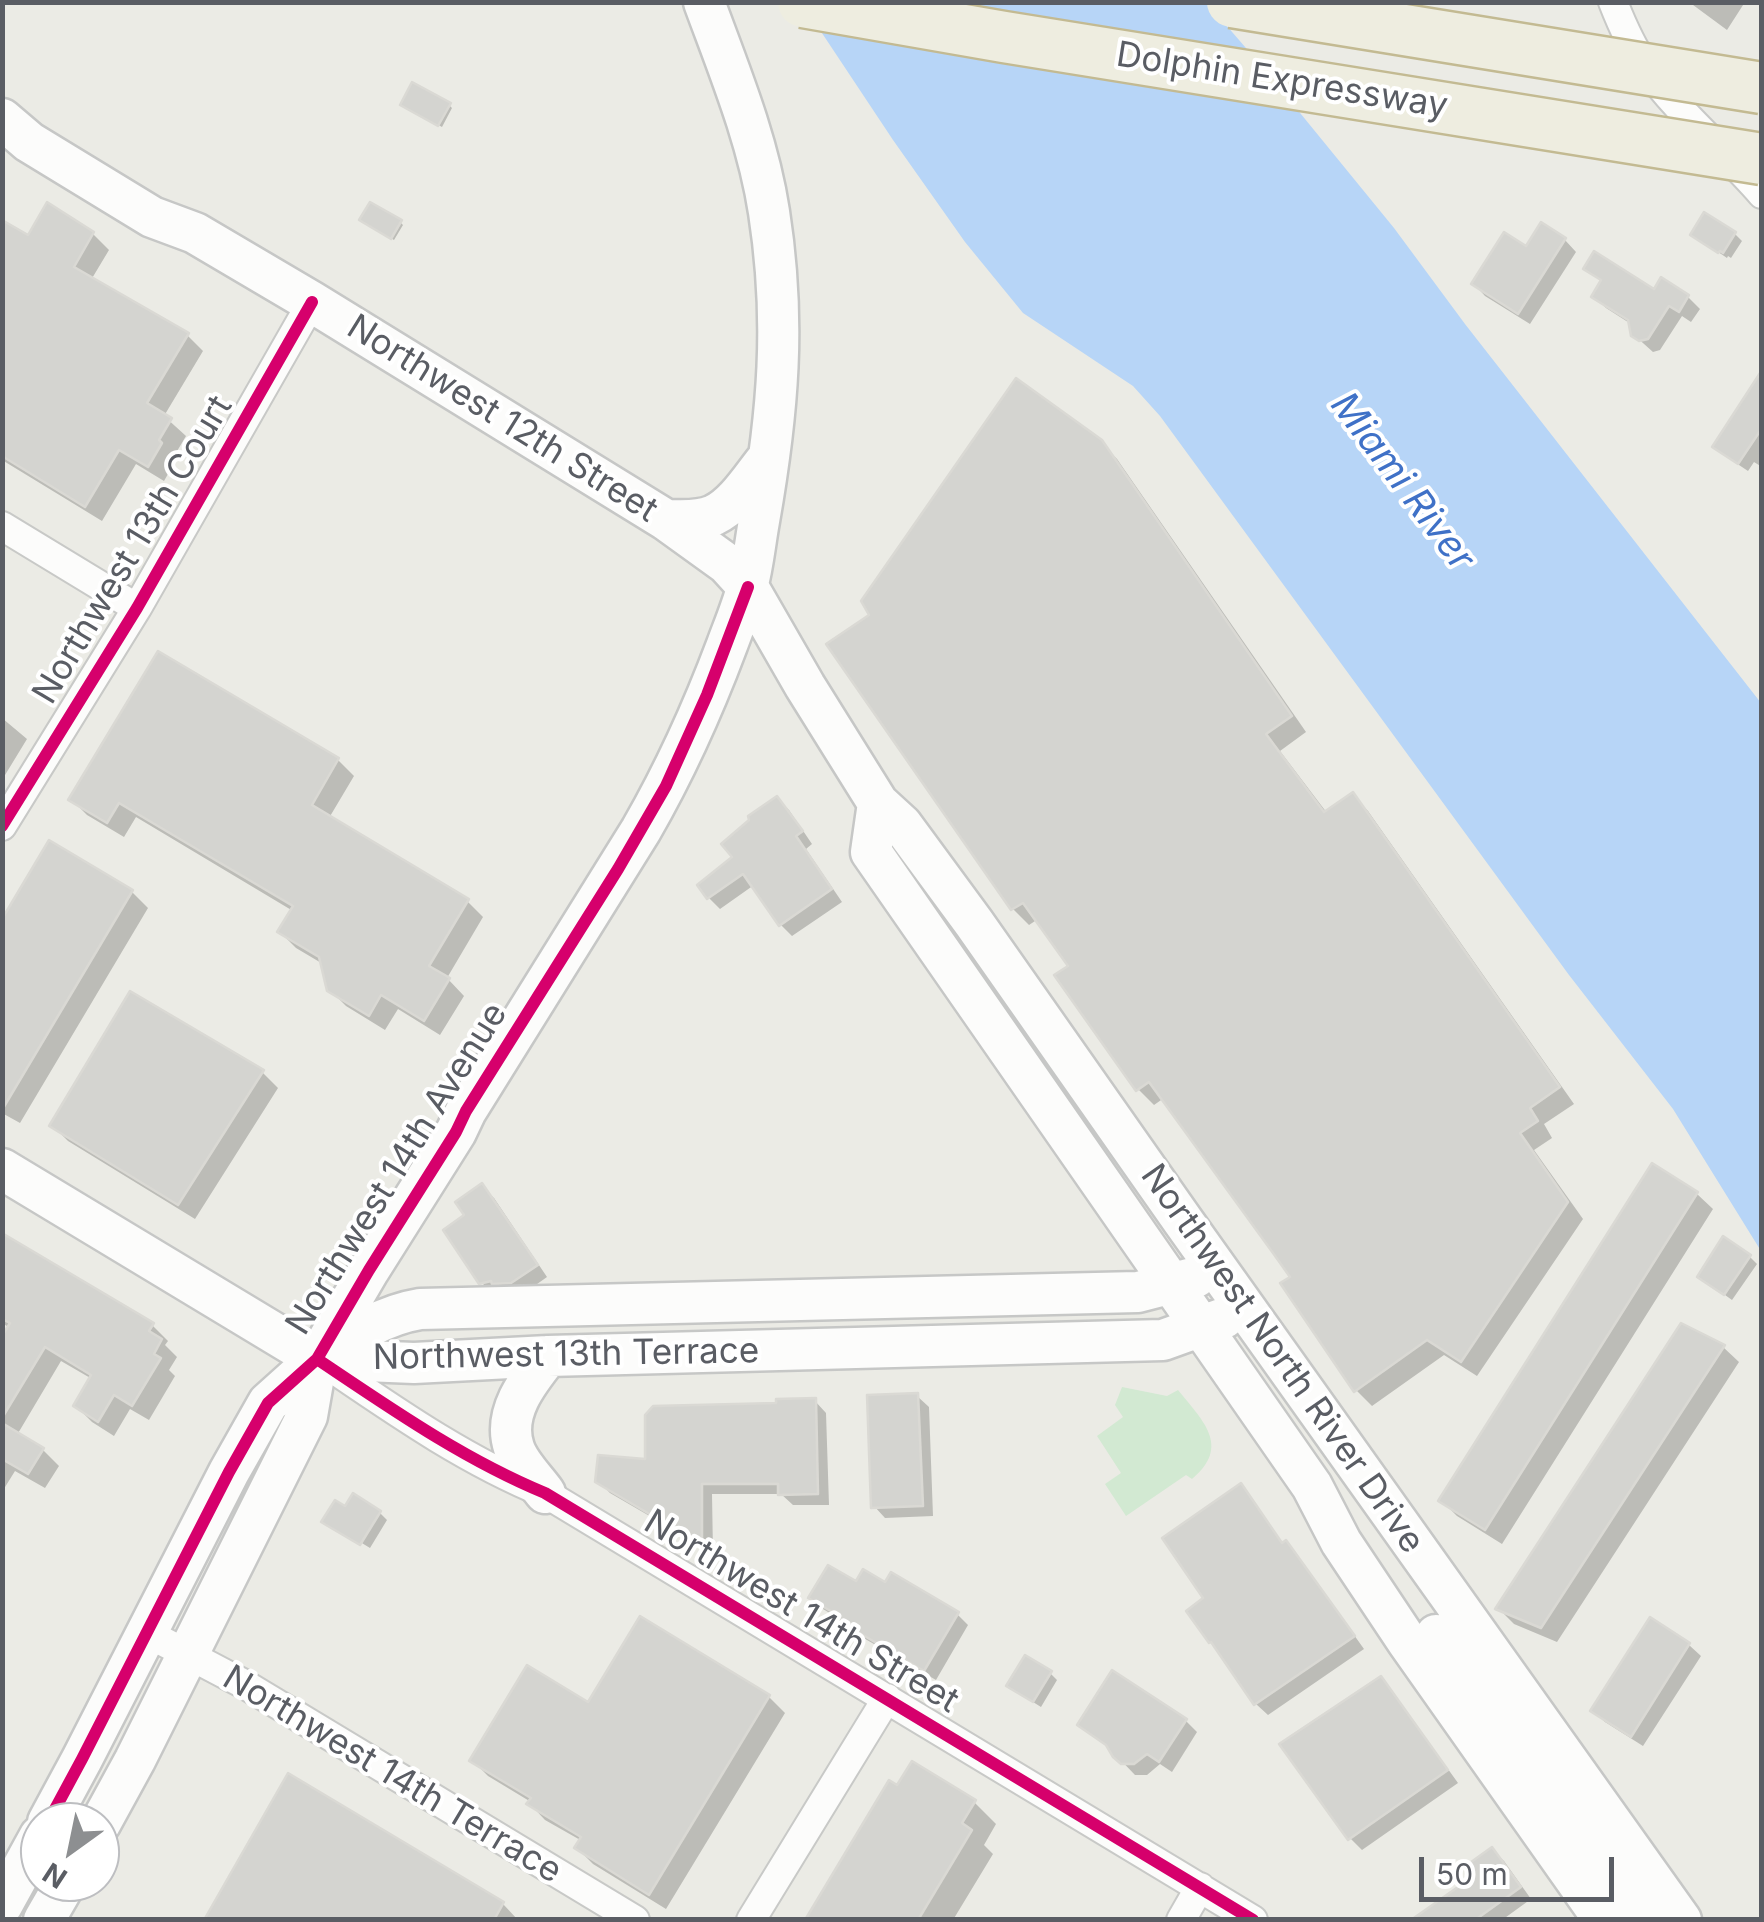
<!DOCTYPE html>
<style>
body{margin:0}
#map{position:relative;width:1764px;height:1922px;overflow:hidden;background:#ebebe5;font-family:Inter,sans-serif}
canvas{display:block}
.frame{position:absolute;inset:0;border:5px solid #5a5d64;pointer-events:none}
.north{position:absolute;left:20px;top:1802px;width:100px;height:100px;box-sizing:border-box;background:#fff;border:2px solid #bdbec1;border-radius:50%;rotate:213deg;font-size:28px;font-weight:700;line-height:40px;text-align:center;color:#5a5d64}
.north::after{content:'';display:block;margin:auto;width:35px;height:45px;background:#8d8f91;clip-path:polygon(50% 0,100% 100%,50% 72%,0 100%)}
.scale{position:absolute;left:1419px;top:1857px;width:195px;height:45px;box-sizing:border-box;border:5px solid #5a5d64;border-top:0;padding-left:12px;font-size:30px;line-height:35px;white-space:nowrap;color:#5a5d64;-webkit-text-stroke:8px #fff;paint-order:stroke}
</style>
<div id="map">
<canvas width="1764" height="1922"></canvas>
<div class="frame"></div>
<div class="north">N</div>
<div class="scale">50 m</div>
</div>
<script>
const c = document.querySelector('canvas').getContext('2d');
c.lineJoin = 'round';
function paint(path, color) {
  c.fillStyle = color;
  c.fill(path, 'evenodd');
}
function trace(path, color, width, dash) {
  c.strokeStyle = color;
  c.lineWidth = width;
  c.lineCap = dash ? 'butt' : 'round';
  c.setLineDash(dash || []);
  c.stroke(path);
}
function write(font, color, halo, rows, align = 'center') {
  c.font = font + ' Inter,sans-serif';
  c.lineWidth = 8;
  c.setLineDash([]);
  c.textBaseline = 'middle';
  c.strokeStyle = halo;
  c.fillStyle = color;
  for (const [text, x, y, turn = 0] of rows) {
    c.save();
    c.translate(x, y);
    c.rotate((+turn || 0) * Math.PI / 180);
    c.textAlign = isNaN(turn) ? turn : align;
    if (halo) c.strokeText(text, 0, 0);
    c.fillText(text, 0, 0);
    c.restore();
  }
}
paint(new Path2D(`
 M1122 1387 1167 1396 1178 1390C1202 1420 1232 1446 1192 1479L1186 1475 1126 1516 1105 1484 1121 1473 1097 1436 1123 1417 1115 1405Z`), '#d2e9d2');
paint(new Path2D(`
 M802 3H1207L1265 70 1394 228 1465 324 1761 703V1251L1673 1109 1569 975 1160 416 1133 386 1023 313 965 242 893 140Z`), '#b7d5f7');
paint(new Path2D(`
 M1689 2H1745L1727 30Z
 M449 105 452 108 442 127 406 107Z
 M400 222 403 225 394 240 365 223Z
 M2 223 29 239 93 234 109 250 91 280 187 335 203 351 164 416 186 436 173 458 176 460 164 481 136 464 102 521 2 460Z
 M1735 234 1742 241 1731 258 1728 256 1727 258 1693 235Z
 M1565 240 1576 252 1530 324 1485 296 1474 284 1526 250Z
 M1586 268 1654 292 1662 280 1688 297 1700 309 1691 322 1682 316 1660 350 1653 352 1634 335 1631 324 1606 308 1594 296 1603 283Z
 M1762 384V467L1754 462 1748 471 1724 455 1715 446Z
 M1100 442 1117 459 1306 732 1280 751 1327 813 1353 795 1368 811 1574 1104 1544 1124 1552 1138 1534 1150 1583 1219 1477 1376 1444 1355 1372 1406 1356 1390 1293 1277 1164 1098 1154 1105 1138 1089 1057 976 1072 967 1038 919 1029 925 1013 909 873 615Z
 M159 654 338 760 354 776 329 818 467 901 483 917 447 978 464 996 440 1035 398 1009 385 1030 346 1006 329 989 323 964 296 948 280 932 293 911 136 817 124 837 87 815 71 799Z
 M2 718 27 739 2 780Z
 M777 799 789 810 812 844 806 849 842 902 792 936 781 925 754 885 720 909 708 897Z
 M50 844 132 892 148 908 20 1123 2 1113V924Z
 M262 1072 278 1088 195 1219 68 1141 52 1125Z
 M482 1187 494 1198 547 1277 523 1294H493L481 1282 468 1216Z
 M1697 1194 1713 1209 1502 1544 1457 1516 1442 1501Z
 M2 1236 152 1325 168 1341 165 1345 177 1357 169 1370 175 1376 149 1420 130 1409 114 1436 92 1422 76 1406 92 1379 61 1361 17 1435 43 1450 59 1466 45 1488 15 1471 2 1492V1341L10 1328 2 1323Z
 M1749 1256 1757 1264 1732 1300 1700 1277Z
 M1723 1347 1739 1362 1557 1642 1514 1624 1498 1608Z
 M917 1396 929 1407 933 1516 885 1518 874 1506Z
 M815 1401 826 1413 829 1505H793L781 1494H712L713 1553 610 1493 598 1481 779 1406Z
 M1241 1487 1252 1498 1284 1545 1297 1555 1364 1649 1268 1715 1256 1704 1220 1651 1211 1642 1207 1599Z
 M354 1497 380 1513 387 1520 370 1548 329 1523 346 1509Z
 M857 1585H886L957 1614 968 1625 936 1680 848 1629 838 1618 823 1609 812 1598Z
 M1689 1645 1701 1656 1643 1746 1605 1722 1593 1710Z
 M1050 1673 1057 1680 1041 1707 1017 1692 1010 1685Z
 M1380 1679 1392 1691 1458 1783 1362 1850 1350 1838Z
 M769 1697 785 1713 666 1909 593 1864 577 1848 582 1841 545 1820 530 1804 531 1802 488 1776 472 1760 588 1706Z
 M1186 1721 1197 1732 1172 1772 1160 1764 1147 1775H1135L1111 1750 1080 1724Z
 M898 1788 974 1802 996 1824 984 1845 993 1854 953 1920H808Z
 M1492 1850 1504 1861 1531 1899 1502 1920H1415L1478 1875Z
 M503 1904 518 1920H207Z`), '#0003');
const building = new Path2D(`
 M412 82 451 103 438 126 400 105Z
 M47 202 94 232 74 267 189 333 147 403 172 418 159 440 162 443 148 467 119 450 85 507 2 456V220L28 235Z
 M370 202 402 220 391 239 359 220Z
 M1704 212 1736 232 1723 253 1720 251 1718 253 1690 235Z
 M1541 222 1566 238 1518 314 1471 284 1504 232 1526 246Z
 M1594 251 1654 289 1661 277 1689 295 1679 312 1669 306 1648 339 1639 341 1631 336 1628 320 1591 297 1601 280 1583 269Z
 M1762 370V428L1738 464 1712 447Z
 M1016 378 1102 440 1292 716 1266 734 1324 812 1353 792 1560 1087 1530 1108 1538 1121 1520 1133 1568 1202 1461 1362 1427 1340 1354 1392 1280 1283 1290 1277 1273 1253 1149 1082 1136 1091 1054 975 1068 966 1023 903 1011 910 826 644 869 615 861 601Z
 M158 651 339 758 312 805 469 899 429 966 450 978 424 1021 381 995 369 1016 327 991 319 957 277 932 293 906 119 803 107 823 68 800Z
 M777 796 803 831 796 836 832 889 779 926 743 874 707 899 697 885 732 857 721 844 749 820 748 816Z
 M49 840 133 890 2 1110V919Z
 M130 991 264 1070 178 1205 49 1126Z
 M1652 1163 1698 1192 1485 1530 1438 1501Z
 M482 1183 538 1265 511 1283 492 1284 491 1281 479 1284 443 1230 464 1215 455 1202Z
 M2 1233 154 1323 149 1331 162 1339 154 1354 161 1358 132 1406 114 1395 98 1422 73 1406 91 1375 45 1347 2 1418V1336L10 1323 2 1319Z
 M1723 1236 1751 1255 1724 1295 1697 1277Z
 M1681 1323 1725 1345 1541 1628 1495 1609Z
 M918 1393 923 1506 871 1508 867 1395Z
 M816 1398 818 1494 778 1495V1484H702V1545L595 1482 598 1455 645 1459V1415L653 1406 776 1403V1399Z
 M2 1423 44 1448 28 1474 2 1459Z
 M1241 1483 1282 1543 1286 1540 1355 1636 1254 1705 1211 1642 1209 1643 1186 1611 1203 1598 1162 1538Z
 M353 1493 381 1511 360 1545 321 1522 335 1500 345 1506Z
 M828 1565 856 1581 863 1569 885 1582 891 1572 959 1612 924 1671 834 1618 836 1614 808 1598Z
 M640 1616 770 1695 649 1895 574 1848 581 1837 526 1804 531 1798 469 1761 527 1665 588 1702Z
 M1650 1617 1690 1643 1631 1737 1590 1711Z
 M1025 1655 1052 1671 1033 1702 1006 1686Z
 M1112 1670 1187 1719 1159 1762 1147 1754 1134 1764H1121L1113 1757 1106 1745 1077 1725Z
 M1381 1676 1448 1770 1348 1840 1279 1744Z
 M912 1761 976 1800 962 1823 972 1830 918 1920H805L889 1780 897 1785Z
 M288 1773 504 1902 494 1920H204Z
 M1492 1847 1521 1887 1475 1920H1411L1475 1875 1467 1865Z`);
paint(building, '#d4d4d0');
trace(building, '#dad9d4', 2.5);
const street = new Path2D(`
 M1613 2C1622 25 1631 46 1645 66 1678 113 1724 150 1762 194
 M2 526 137 608
 M2 826 137 608 312 302
 M320 1360C392 1409 464 1460 545 1493L1253 1920
 M147 1633 244 1684 635 1920
 M751 1920 887 1698
 M1181 1920 1200 1887`);
const secondary = new Path2D(`
 M2 119 29 142 152 217 195 233 312 302 666 520 727 564 748 587 805 686 878 803 902 825 974 923 1183 1221 1681 1920
 M666 520C682 520 700 522 714 515 736 505 753 476 768 458
 M878 803 871 852 1312 1486 1341 1542 1407 1641 1604 1920
 M2 1169 317 1359 414 1363 548 1356 1163 1340 1224 1318
 M323 1355C353 1335 383 1315 420 1309L1138 1292 1196 1277
 M545 1493C535 1479 519 1464 514 1448 502 1413 528 1381 548 1356
 M1436 1635 1640 1920
 M48 1822 82 1759 229 1472 268 1403 317 1359 369 1270 456 1132 466 1111 641 830C675 771 703 709 727 645 734 626 742 607 747 588 753 566 755 543 759 521 778 413 786 321 769 212 758 140 729 70 704 2
 M100 1824 135 1760 307 1416 317 1359
 M2 1905 40 1836
 M44 1920 66 1882`);
trace(street, '#c8c9c7', 32);
trace(secondary, '#c6c7c6', 45);
trace(street, '#fcfcfb', 28);
trace(secondary, '#fcfcfb', 40);
const highwayBridge = new Path2D(`
 M803 2 1004 37 1762 159
 M1232 2 1762 88`);
trace(highwayBridge, '#c3ba92', 55, []);
trace(highwayBridge, '#eeede0', 50);
trace(new Path2D(`
 M2 826 137 608 312 302
 M317 1359C390 1408 463 1459 545 1493L1253 1920
 M48 1822 82 1759 229 1472 268 1403 317 1359 369 1270 456 1132 466 1111 618 869 666 786 707 695 748 587`), '#d6006c', 12);
write('35px', '#5a5d64', '#fff', [
 ["Dolphin Expressway",1282,81,9],
 ["Northwest 12th Street",502,419,32],
 ["Northwest 13th Court",133,550,-59],
 ["Northwest 14th Avenue",397,1169,-58],
 ["Northwest 13th Terrace",566,1355,-1],
 ["Northwest North River Drive",1282,1359,55],
 ["Northwest 14th Street",801,1612,31],
 ["Northwest 14th Terrace",392,1775,31]
]);
write('italic 38px', '#3f71c7', '#fff', [
 ["Miami River",1402,482,53]
]);
</script>
